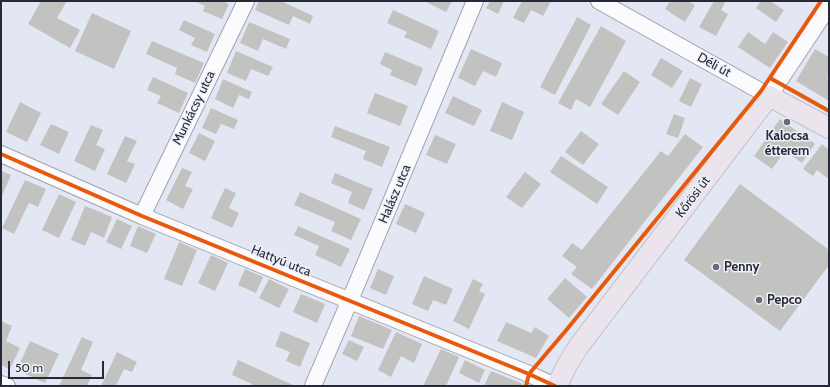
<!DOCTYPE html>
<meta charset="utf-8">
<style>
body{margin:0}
#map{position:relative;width:830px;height:387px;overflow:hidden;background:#e3e7f4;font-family:Cabin,sans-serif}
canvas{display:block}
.frame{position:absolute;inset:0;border:2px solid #262938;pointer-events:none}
.scale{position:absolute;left:8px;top:361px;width:96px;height:18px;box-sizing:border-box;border:2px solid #262938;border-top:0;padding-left:5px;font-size:12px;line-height:14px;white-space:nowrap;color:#262938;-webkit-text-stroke:3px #eff1f8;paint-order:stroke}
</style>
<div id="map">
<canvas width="830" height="387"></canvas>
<div class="frame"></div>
<div class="scale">50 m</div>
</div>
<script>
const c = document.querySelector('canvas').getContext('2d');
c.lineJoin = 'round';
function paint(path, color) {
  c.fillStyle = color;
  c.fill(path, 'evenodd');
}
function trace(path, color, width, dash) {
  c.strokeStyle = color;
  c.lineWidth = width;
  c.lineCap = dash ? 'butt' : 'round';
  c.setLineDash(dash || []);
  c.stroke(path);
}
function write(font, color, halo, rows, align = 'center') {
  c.font = font + ' Cabin,sans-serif';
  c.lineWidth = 3;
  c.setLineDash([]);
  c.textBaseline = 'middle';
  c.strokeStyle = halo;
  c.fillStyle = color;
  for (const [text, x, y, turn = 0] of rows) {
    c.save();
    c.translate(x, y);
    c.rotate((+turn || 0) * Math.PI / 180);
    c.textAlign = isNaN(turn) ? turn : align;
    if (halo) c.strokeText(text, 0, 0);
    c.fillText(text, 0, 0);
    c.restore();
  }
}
paint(new Path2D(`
 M41 1H67L57 18 80 30 70 48 28 24Z
 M194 1H223L229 4 222 19 203 11 205 6Z
 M259 1H281L313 16 310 24 293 16 289 25 255 10Z
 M424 1H452L446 12Z
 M490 1H504L498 14 486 8Z
 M522 1H551L543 16 531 10 524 23 513 18Z
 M670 1H688L695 5 685 22 665 9Z
 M714 1H726L721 10 728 14 716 36 699 27Z
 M761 1H770L784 10 776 22 756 8Z
 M393 10 439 31 431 49 404 37 407 32 387 23Z
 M92 13 131 31 114 69 75 51Z
 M577 17 591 25 555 95 540 87Z
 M184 20 215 34 207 52 191 45 195 38 179 30Z
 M249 22 290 39 286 49 263 39 258 51 240 43Z
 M601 26 626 41 590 107 576 99 571 110 558 103Z
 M748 32 765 44 773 32 788 42 770 68 738 47Z
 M152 41 204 63 195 83 175 74 177 68 146 54Z
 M471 49 502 63 496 77 483 71 475 86 458 78Z
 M815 49 829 57V76L827 80 829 81V101L796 81Z
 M236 51 273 67 268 76 251 69 246 81 227 73Z
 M385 52 423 68 416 86 390 75 392 70 380 64Z
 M661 58 683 71 672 88 651 75Z
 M624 71 640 82 618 115 601 104Z
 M153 77 188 93 179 113 157 103 161 96 147 90Z
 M690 78 702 84 691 107 679 101Z
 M223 79 252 92 249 99 239 95 233 108 215 99Z
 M375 93 408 106 400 126 367 113Z
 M453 96 482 110 474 126 445 113Z
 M20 102 41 113 27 142 6 132Z
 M502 102 524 112 512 140 490 131Z
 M211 108 238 120 234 129 221 124 216 134 202 128Z
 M674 114 685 118 678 138 666 134Z
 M780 119 815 144 802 163 785 151 772 169 754 156Z
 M51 124 69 132 59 154 40 145Z
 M91 125 103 130 96 145 105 149 95 171 74 161Z
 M335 126 390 147 382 167 363 159 366 151 331 137Z
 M581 131 599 144 583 165 565 152Z
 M199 133 215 141 205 161 189 153Z
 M685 134 703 147 592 289 571 274 577 267 562 256 572 243 582 250 661 151 668 156Z
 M435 135 456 144 447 164 426 155Z
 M125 136 137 141 127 161 135 164 126 183 107 174Z
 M822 144 829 150V175L827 178 817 170 813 176 803 169Z
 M561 156 608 187 597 204 550 172Z
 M182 168 192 172 185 186 193 189 183 209 166 200Z
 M1 171 11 175 1 198Z
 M525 172 541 184 522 208 506 197Z
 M335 173 373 189 364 210 348 203 352 192 331 183Z
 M25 180 46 189 38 207 29 203 14 234 2 228Z
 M740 184 829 250V265L780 331 684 260Z
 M225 188 236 193 229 208 239 213 232 228 211 218Z
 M300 192 361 219 351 240 331 231 335 222 294 205Z
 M59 194 76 202 59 238 42 230Z
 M405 204 425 213 416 233 396 224Z
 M85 206 112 217 104 238 91 232 85 246 71 240Z
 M117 219 132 226 121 249 106 242Z
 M138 226 156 234 147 253 130 246Z
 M298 226 350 249 341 267 315 255 319 246 294 235Z
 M179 242 197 250 182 286 164 279Z
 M211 255 228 263 215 291 198 283Z
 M245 269 263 277 256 293 238 285Z
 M378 269 394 276 386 295 370 288Z
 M424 276 453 289 446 305 433 300 428 311 412 304Z
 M565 278 587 297 569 318 547 299Z
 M269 279 289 289 279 308 259 298Z
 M473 279 483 284 479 291 485 294 469 329 453 321Z
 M301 294 325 304 317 323 293 312Z
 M359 316 392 330 383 349 351 336Z
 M1 321 12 326 6 341 20 348 10 369 1 365Z
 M506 322 531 333 535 327 549 336 536 358 497 341Z
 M281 331 310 343 300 367 286 361 290 352 275 346Z
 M396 332 422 344 414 363 401 356 391 377 378 370Z
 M82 337 93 342 81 370 92 375 87 386H59Z
 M349 340 364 347 357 361 342 354Z
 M30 341 59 354 45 383 17 370Z
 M441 349 459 357 446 386H423Z
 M117 352 137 362 132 372 124 369 116 386H101Z
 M238 360 293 385 292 386H250L252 384 232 375Z
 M465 360 485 370 479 383 459 373Z
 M491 371 523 384 522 386H484Z`), '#c2c2c1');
const minor = new Path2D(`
 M599 1 769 96 829 6
 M1 154 142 216 529 374 555 386
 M142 216 246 1
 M1 384 7 386
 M313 386 350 300 475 1`);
const major = new Path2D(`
 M557 386 567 365 579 346 769 96 829 128`);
trace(minor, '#9fa2af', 18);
trace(major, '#c1c3cb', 22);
trace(minor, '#fbfbfd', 16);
trace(major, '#ece4ec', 20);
trace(new Path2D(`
 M770 78 829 111
 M1 154 142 216 529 374 555 386
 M526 386 529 374 568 328 761 91 821 1`), '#e8590c', 4);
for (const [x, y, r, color] of [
 [787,122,4,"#686c7a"],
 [716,267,4,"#686c7a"],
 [759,300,4,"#686c7a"]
]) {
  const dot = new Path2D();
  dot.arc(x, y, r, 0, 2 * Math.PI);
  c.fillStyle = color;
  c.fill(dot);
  trace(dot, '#eff1f8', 1.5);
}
write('13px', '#262938', '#eff1f8', [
 ["Déli út",714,65,29],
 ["Munkácsy utca",194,108,-64],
 ["Halász utca",395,194,-67],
 ["Kőrösi út",693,197,-53],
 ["Hattyú utca",281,261,22]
]);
write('bold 13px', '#262938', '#eff1f8', [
 ["Kalocsa",787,136,"center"],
 ["étterem",787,151,"center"],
 ["Penny",724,267],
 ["Pepco",767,300]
], 'left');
</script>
